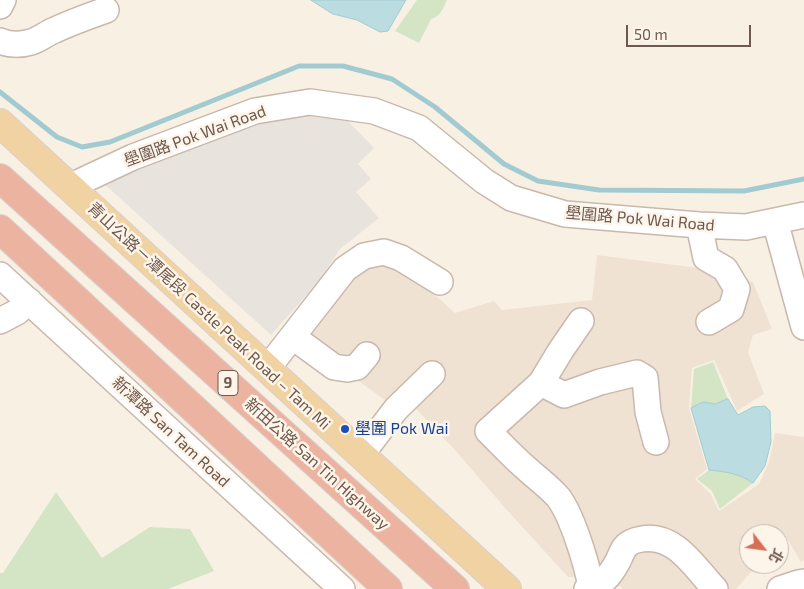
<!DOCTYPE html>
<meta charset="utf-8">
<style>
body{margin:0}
#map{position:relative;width:804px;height:589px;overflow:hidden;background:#f9f0e4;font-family:"Exo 2","Noto Sans TC",sans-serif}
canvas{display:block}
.north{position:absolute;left:739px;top:524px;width:50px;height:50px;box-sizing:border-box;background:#fdf5ea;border:1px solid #c4b6ab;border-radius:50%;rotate:120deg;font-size:14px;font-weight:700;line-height:20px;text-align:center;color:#6f584d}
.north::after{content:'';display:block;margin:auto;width:18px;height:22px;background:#d66f56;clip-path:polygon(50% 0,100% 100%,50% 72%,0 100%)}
.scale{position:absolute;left:626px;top:25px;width:125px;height:22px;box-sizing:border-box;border:2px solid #6f584d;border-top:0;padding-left:6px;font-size:15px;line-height:18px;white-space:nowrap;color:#6f584d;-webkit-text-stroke:4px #fdf5ea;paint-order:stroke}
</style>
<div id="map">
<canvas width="804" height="589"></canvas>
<div class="north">北</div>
<div class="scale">50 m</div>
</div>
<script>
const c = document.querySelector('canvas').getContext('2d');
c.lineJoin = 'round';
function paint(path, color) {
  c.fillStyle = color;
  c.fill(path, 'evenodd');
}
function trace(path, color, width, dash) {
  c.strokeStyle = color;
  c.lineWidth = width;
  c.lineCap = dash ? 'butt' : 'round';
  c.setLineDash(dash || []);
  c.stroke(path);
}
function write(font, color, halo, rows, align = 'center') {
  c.font = font + ' "Exo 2","Noto Sans TC",sans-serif';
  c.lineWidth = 5;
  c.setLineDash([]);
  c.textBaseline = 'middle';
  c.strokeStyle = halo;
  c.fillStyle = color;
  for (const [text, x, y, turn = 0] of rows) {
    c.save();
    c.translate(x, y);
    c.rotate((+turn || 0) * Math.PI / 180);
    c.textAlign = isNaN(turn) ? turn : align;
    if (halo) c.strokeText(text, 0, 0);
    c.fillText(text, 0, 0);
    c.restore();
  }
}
paint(new Path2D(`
 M597 255 714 270 753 282 772 329 753 335 748 352 764 394 737 411 714 360 692 368 689 408 707 469 695 479 710 493 719 511 759 484 769 462 775 433 804 437V560L801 562 785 535 779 541V534H749V564H758L736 589H721L662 535 601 577H568L505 508 455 450 416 409 393 406 298 337 347 273 382 258 441 300 455 313 494 301 502 310 592 300Z
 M648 540 711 589H623L613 580 623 559Z`), '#f0e2d3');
paint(new Path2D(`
 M337 110 374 148 358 164 371 179 356 192 379 218 340 249 319 281 271 335 101 181 257 115Z`), '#e9e3de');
paint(new Path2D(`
 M417 0H447C443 8 441 16 431 19L419 43 395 31Z
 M713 362 728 399 715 404 703 402 691 408 694 369Z
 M709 470C727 472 738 473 753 483L720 509 712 491 697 479Z
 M56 492 102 558 150 527 190 529 214 571 168 589H0V573H3Z`), '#d3e5c4');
const water = new Path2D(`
 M311 0H406L388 31 380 32 357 20 333 14Z
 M728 399 738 415 753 407 765 406 770 411 771 442 765 466 753 483C738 473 727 472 709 470L691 408 703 402 715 404Z`);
paint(water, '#bbdce0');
trace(water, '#a2cbd1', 1);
trace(new Path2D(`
 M0 92 57 137 82 147 110 142 299 66H343L392 79 435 107 504 164 538 181 599 190 744 191 804 179`), '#a2cbd1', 5);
const minor = new Path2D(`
 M0 6 3 0
 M0 41C9 45 21 45 31 42 39 40 47 33 55 30 72 22 89 16 106 10
 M69 187 133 157 255 111 310 102 374 111 419 128 484 181 511 198 565 214 699 225 746 227 804 215
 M775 221 804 327
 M699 225 706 258 725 269 737 289 731 309 709 322
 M0 275 342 589
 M0 321 17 312 29 301
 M581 321 561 350 541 383 488 431C501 444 513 457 527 469 537 478 549 487 558 497 572 515 587 564 591 587
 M293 337 334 367 347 369 357 367 367 355
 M267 369 345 269 364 256 384 252 401 258 440 282
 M541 383 564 395 600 382 637 373 645 378 648 412 656 442
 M361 455 396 409 432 374
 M587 589C605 581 608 579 618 561 620 557 622 551 625 547 629 542 636 540 642 539 675 533 695 568 715 589
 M780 589 798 583 804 582`);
const major = new Path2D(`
 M0 123 507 589`);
const highway = new Path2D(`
 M0 178 455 589
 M0 229 388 589`);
trace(minor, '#c9b8ac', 28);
trace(major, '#d7d0cd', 30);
trace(highway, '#d7d0cd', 30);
trace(minor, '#fff', 25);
trace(major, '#f1d2a3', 28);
trace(highway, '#edb3a1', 28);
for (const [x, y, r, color] of [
 [345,429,5,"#1a4fb4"]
]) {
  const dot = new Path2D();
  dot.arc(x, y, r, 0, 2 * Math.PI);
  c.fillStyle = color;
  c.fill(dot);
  trace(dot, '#fdf5ea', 2);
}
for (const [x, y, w] of [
 [228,383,20]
]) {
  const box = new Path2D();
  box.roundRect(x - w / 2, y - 12.5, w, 25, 4);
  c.fillStyle = '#fdf5ea';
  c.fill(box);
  trace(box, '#6f584d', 1);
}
write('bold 15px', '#6f584d', null, [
 ["9",228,383]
]);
write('16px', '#6f584d', '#fdf5ea', [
 ["壆圍路 Pok Wai Road",195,136,-20],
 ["壆圍路 Pok Wai Road",640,219,5],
 ["青山公路－潭尾段 Castle Peak Road – Tam Mi",209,316,43],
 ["新潭路 San Tam Road",171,432,43],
 ["新田公路 San Tin Highway",317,464,42]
]);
write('16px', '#164399', '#fdf5ea', [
 ["壆圍 Pok Wai",355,429]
], 'left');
</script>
